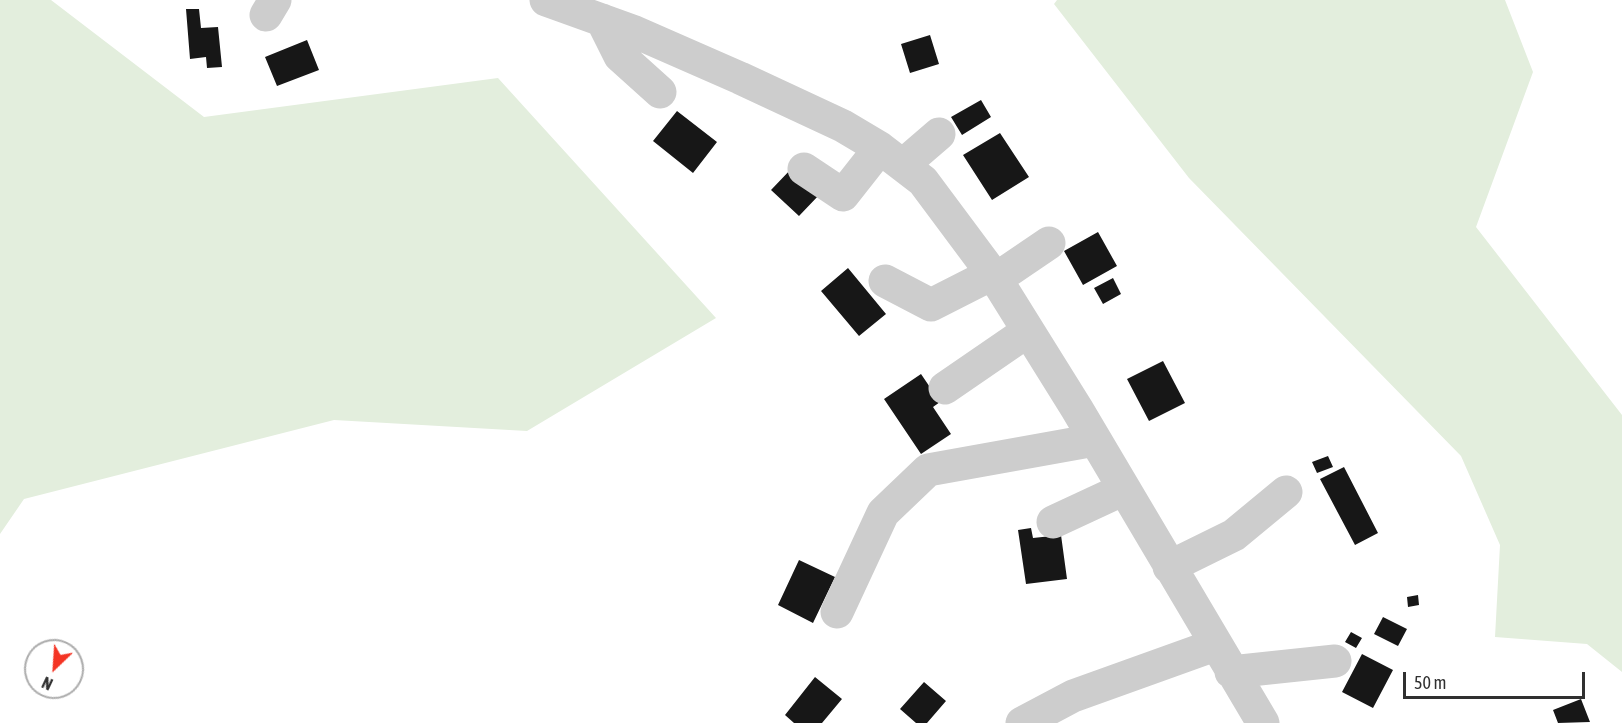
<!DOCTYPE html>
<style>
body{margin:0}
#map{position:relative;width:1622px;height:723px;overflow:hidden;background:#fff;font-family:"Asap Condensed",sans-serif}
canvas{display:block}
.north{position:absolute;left:24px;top:639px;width:60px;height:60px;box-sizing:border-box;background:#fff;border:2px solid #acacac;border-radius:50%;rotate:205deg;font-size:16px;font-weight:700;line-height:24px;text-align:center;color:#303030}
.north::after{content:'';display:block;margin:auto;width:21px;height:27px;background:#f43424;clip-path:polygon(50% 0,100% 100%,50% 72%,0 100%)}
.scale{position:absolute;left:1403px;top:672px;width:182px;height:27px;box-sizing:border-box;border:3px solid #303030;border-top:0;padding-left:8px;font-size:18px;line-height:21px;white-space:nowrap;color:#303030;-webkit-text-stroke:4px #fff;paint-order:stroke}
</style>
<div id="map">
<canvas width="1622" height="723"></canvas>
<div class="north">N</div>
<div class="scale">50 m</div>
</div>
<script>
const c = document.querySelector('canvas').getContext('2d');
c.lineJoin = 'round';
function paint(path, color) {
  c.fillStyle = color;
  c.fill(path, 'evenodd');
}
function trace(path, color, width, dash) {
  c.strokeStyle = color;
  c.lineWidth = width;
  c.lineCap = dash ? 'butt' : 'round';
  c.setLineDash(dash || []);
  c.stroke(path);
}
paint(new Path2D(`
 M0 0H51L204 117 498 78 716 318 527 431 334 420 24 499 0 534Z
 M1057 0H1505L1533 72 1476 227 1622 415V672L1587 644 1495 637 1500 545 1461 456 1189 178 1054 4Z`), '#e3eedd');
paint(new Path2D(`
 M186 9H199L201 28 218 27 222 67 207 68 206 57 190 59Z
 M930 35 939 64 910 73 901 44Z
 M307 40 319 70 277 86 265 57Z
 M981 100 991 117 962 135 951 117Z
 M677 111 717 142 693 173 653 141Z
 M1000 133 1029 177 992 200 963 155Z
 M792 168 820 194 799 216 771 190Z
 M1098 232 1117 266 1083 285 1064 251Z
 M848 268 886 314 859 336 821 291Z
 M1113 278 1121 294 1103 304 1094 288Z
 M1163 361 1185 403 1149 421 1127 379Z
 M921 374 940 402 933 407 951 434 921 454 884 399Z
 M1328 456 1333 467 1317 473 1312 462Z
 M1344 467 1378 533 1355 545 1320 479Z
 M1031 528 1033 538 1061 535 1067 579 1026 584 1018 530Z
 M799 560 835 577 813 623 778 605Z
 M1418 595 1419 605 1408 607 1407 597Z
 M1383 617 1407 629 1398 646 1374 634Z
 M1351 632 1362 638 1356 648 1345 642Z
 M1362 654 1393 670 1373 708 1342 692Z
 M815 677 842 699 822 723H794L785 715Z
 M924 682 946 701 927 723H916L900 709Z
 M1581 699 1590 722 1558 723 1553 710Z`), '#171717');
trace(new Path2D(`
 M546 0 635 32 740 78 843 126 880 148 923 181 996 279 1077 409 1263 723
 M266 15 275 0
 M602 20 620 56 660 92
 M903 165 939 134
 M804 169 843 195 880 148
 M996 279 1049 243
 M885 281 931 305 992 274
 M945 388 1028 331
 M1053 522 1124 489
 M1169 567 1234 535 1286 492
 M837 612 883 513 928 470 1095 440
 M1231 672 1335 661
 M1022 723 1073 696 1215 645`), '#cdcdcd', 33);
</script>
